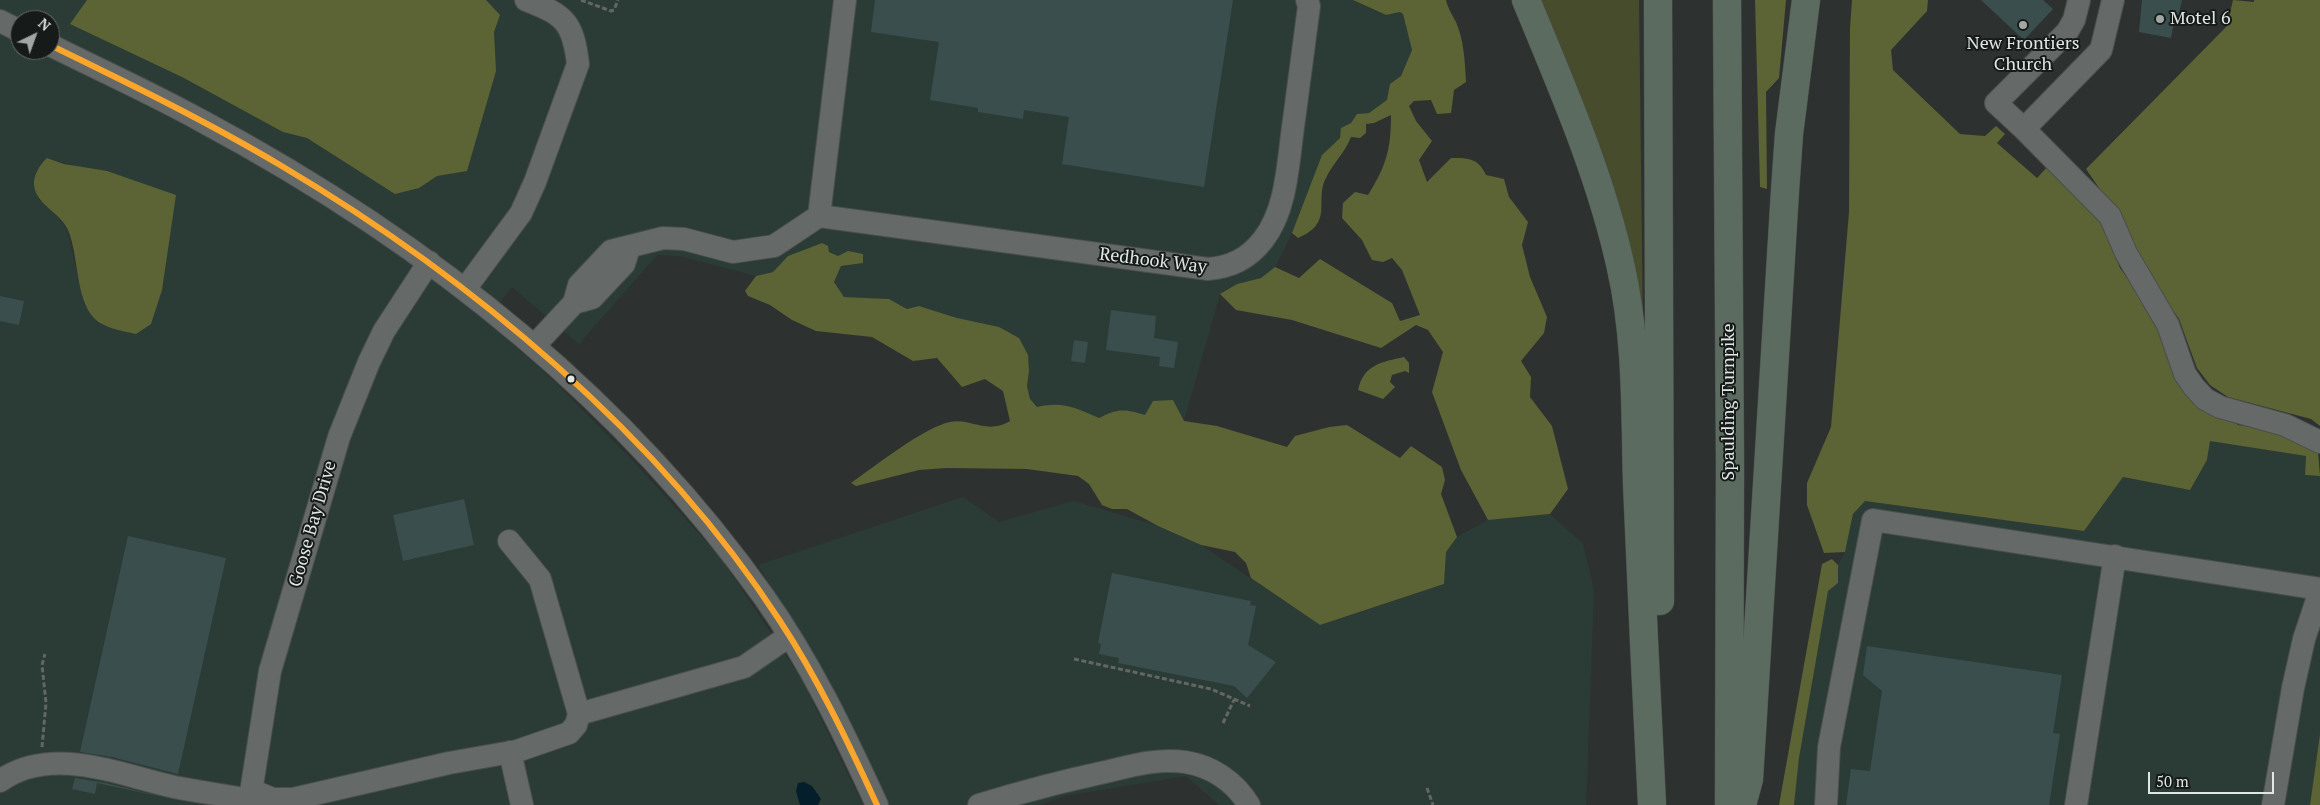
<!DOCTYPE html>
<style>
body{margin:0}
#map{position:relative;width:2320px;height:805px;overflow:hidden;background:#2d3230;font-family:"PT Serif",serif}
canvas{display:block}
.north{position:absolute;left:10px;top:10px;width:50px;height:50px;box-sizing:border-box;background:#161b19;border:1px solid #666c6a;border-radius:50%;rotate:42deg;font-size:14px;font-weight:700;line-height:20px;text-align:center;color:#dfe6e4}
.north::after{content:'';display:block;margin:auto;width:18px;height:22px;background:#a1a7a5;clip-path:polygon(50% 0,100% 100%,50% 72%,0 100%)}
.scale{position:absolute;left:2148px;top:772px;width:126px;height:22px;box-sizing:border-box;border:2px solid #dfe6e4;border-top:0;padding-left:6px;font-size:15px;line-height:18px;white-space:nowrap;color:#dfe6e4;-webkit-text-stroke:4px #161b19;paint-order:stroke}
</style>
<div id="map">
<canvas width="2320" height="805"></canvas>
<div class="north">N</div>
<div class="scale">50 m</div>
</div>
<script>
const c = document.querySelector('canvas').getContext('2d');
c.lineJoin = 'round';
function paint(path, color) {
  c.fillStyle = color;
  c.fill(path, 'evenodd');
}
function trace(path, color, width, dash) {
  c.strokeStyle = color;
  c.lineWidth = width;
  c.lineCap = dash ? 'butt' : 'round';
  c.setLineDash(dash || []);
  c.stroke(path);
}
function write(font, color, halo, rows, align = 'center') {
  c.font = font + ' "PT Serif",serif';
  c.lineWidth = 4;
  c.setLineDash([]);
  c.textBaseline = 'middle';
  c.strokeStyle = halo;
  c.fillStyle = color;
  for (const [text, x, y, turn = 0] of rows) {
    c.save();
    c.translate(x, y);
    c.rotate((+turn || 0) * Math.PI / 180);
    c.textAlign = isNaN(turn) ? turn : align;
    if (halo) c.strokeText(text, 0, 0);
    c.fillText(text, 0, 0);
    c.restore();
  }
}
paint(new Path2D(`
 M0 0H1353L1385 15 1400 12 1403 14 1412 50 1401 76 1390 84 1388 100 1369 113H1364L1351 123 1342 128 1340 138 1322 155 1292 233 1275 267 1261 278 1237 284 1220 294 1184 421 1111 412 1099 418 1037 407 1030 399 1027 386 1029 371 957 318 920 306 907 309 889 299 844 297 834 282 841 266 847 267 838 256 829 252 822 243 788 256 773 272 756 276 680 256 657 255 579 344 512 287 486 320 555 382 633 461 721 558 802 680 863 805H0ZM20 20H50V50H20ZM47 158 176 195 168 240 116 330 102 324 84 304 67 229 50 207 38 199Z
 M2210 440 2306 456 2305 475 2320 476V734L2310 805H1794L1799 758 1828 591 1838 583V565L1845 552 1853 514 1865 501 2084 531 2123 477 2190 490 2207 460Z
 M963 497 999 522 1074 501 1158 526 1201 545 1320 625 1444 584 1446 551 1457 537 1488 520 1550 514 1583 544 1594 590 1586 805H1219L1186 776 1065 796 1039 805H887L843 709 799 630 758 565Z`), '#2b3c36');
paint(new Path2D(`
 M1535 0H1639L1643 331Z`), '#464c2c');
paint(new Path2D(`
 M87 0H486L500 15 494 32 496 71 467 171 437 176 419 188 395 194 307 138 283 132 182 77 70 24Z
 M1353 0H1446C1448 9 1452 14 1456 22 1464 40 1465 62 1466 82L1454 90 1451 113 1437 114 1431 100 1414 101 1409 106 1416 121 1432 141 1419 160 1427 182 1451 158C1469 158 1478 158 1486 175L1504 179 1509 197 1528 222 1522 245 1530 277 1547 317 1544 333 1521 361 1531 377 1530 397 1552 426 1568 489 1550 514 1488 520 1461 470 1432 392 1443 352 1428 330 1416 325 1381 348 1292 320 1236 310 1220 294 1237 284 1261 278 1275 267 1299 278 1320 259 1392 303 1400 321 1420 315 1402 270 1392 258 1383 262 1372 260 1362 240 1342 218 1343 203 1355 192 1368 195C1386 166 1391 150 1391 115L1374 123 1366 124V133L1360 138 1351 137C1345 153 1332 164 1325 180 1315 202 1334 223 1298 238L1292 233 1322 155 1340 138 1341 128 1351 123 1357 114 1369 113 1387 100 1390 84 1401 76 1412 50 1403 14 1400 12 1386 15Z
 M1755 0H1786L1779 78 1766 92 1767 189 1760 187Z
 M1852 0H1928L1927 11 1891 50 1893 70 1960 134 1985 136 1996 126 2005 134 1997 143 2037 178 2049 165 2099 215 2120 268 2230 419 2238 425 2267 429 2318 451 2320 476 2305 475 2306 456 2210 441 2207 460 2190 490 2123 477 2084 531 1865 501 1853 514 1845 552 1824 553 1807 505V483L1831 427 1849 212 1850 28Z
 M2233 0 2254 2V0H2320V426L2311 419 2228 397 2210 385 2197 368 2179 319 2160 292 2119 217 2086 169 2227 26Z
 M47 158 64 164 107 171 176 195 162 290 151 324 136 334C123 331 103 328 94 318 75 298 79 256 68 230 60 212 36 205 34 185 33 176 40 164 47 158Z
 M822 243 828 246 829 252 838 256 848 251 863 254V263L841 266 834 282 844 297 889 299 907 309 919 306 957 318 999 327 1019 338 1028 355 1029 371 1027 386 1030 399 1037 407C1064 401 1075 408 1099 418 1118 408 1125 409 1145 415L1153 401 1173 400 1184 421 1217 426 1287 447 1295 436 1329 427 1347 425 1400 458 1411 446 1442 467 1445 480 1441 494 1457 537 1446 552 1444 584 1320 625 1251 578 1246 563 1235 552 1201 545 1158 526 1127 509H1112L1102 505 1089 484 1078 476 1027 469 946 468 919 470 856 486 851 483C874 467 924 427 950 422 972 418 986 435 1010 421L1003 391 985 379 962 387 937 358 913 361 872 337 816 331 792 320 770 305 748 296 745 291 756 276 773 272 788 256Z
 M1404 357 1409 363V373L1405 371 1392 375 1390 382 1395 387 1383 399 1358 390C1364 364 1382 362 1404 357Z
 M1832 559 1838 565V583L1828 591 1799 758 1794 805H1779L1822 564Z
 M2320 734V805H2310Z`), '#5c6334');
paint(new Path2D(`
 M804 782 812 786 821 799 818 805H800L796 791 798 783Z`), '#041f2b');
paint(new Path2D(`
 M875 0H1233L1204 187 1062 164 1069 117 1024 110 1023 119 978 112V108L930 100 939 42 871 32Z
 M1981 0H2043L2053 9 2024 40Z
 M2142 0H2182L2177 22H2174L2171 38 2139 32Z
 M0 296 24 301 19 325 0 321Z
 M1111 310 1156 316 1154 338 1178 342 1174 368 1159 366 1160 357 1106 350Z
 M1074 340 1088 342 1085 363 1071 361Z
 M464 499 474 545 403 561 393 515Z
 M128 536 226 558 178 774 112 757 80 752Z
 M1112 573 1251 601 1250 605 1256 606 1248 645 1276 662 1247 698 1234 686 1118 663 1119 658 1099 654 1101 644 1098 643Z
 M1867 646 2062 675 2053 733 2060 734 2049 805H1846L1851 769 1870 771 1882 691 1863 675Z
 M75 778 106 783 162 797 97 783 95 794 72 789Z`), '#3a4e4e');
const minor = new Path2D(`
 M2113 0 2101 50 2024 129 2110 216 2126 253 2168 325 2185 374 2194 387 2205 399 2220 407 2285 425 2320 442
 M0 21 20 31
 M50 45C100 70 151 93 200 120 419 237 619 393 764 597 810 662 844 733 877 805
 M2024 129 1996 103 2067 32 2074 20 2079 0
 M819 216 845 0
 M465 289 521 213 535 182 578 64C573 21 564 15 526 0
 M574 303 592 298 624 264 629 248
 M534 346 574 303 579 285 611 251 663 238 684 239 733 252 774 246 819 216 1208 269C1231 267 1248 259 1263 240 1288 208 1288 159 1294 120 1299 82 1304 44 1309 6L1307 0
 M579 714 744 667 789 636
 M510 752 522 805
 M0 781C51 744 120 775 174 787 199 792 225 795 250 800
 M251 790 273 799H293L449 763 517 751 569 733 576 725 579 714 540 579 509 541
 M249 805 270 671 339 437 369 362 384 331 429 262
 M979 805C1021 792 1063 781 1105 772 1131 766 1158 758 1185 762 1212 766 1235 782 1249 805
 M1826 805 1829 747 1873 520 2320 589
 M2076 805 2115 556
 M2273 805 2293 688 2304 639 2320 591`);
const highway = new Path2D(`
 M1526 0C1562 87 1601 176 1621 268 1637 339 1635 411 1637 483 1641 590 1647 698 1652 805
 M1658 0 1660 601
 M1727 0 1730 467 1729 805
 M1742 805 1749 779 1785 191 1789 134 1806 0`);
trace(minor, '#4a4f4d', 24);
trace(highway, '#4a4f4d', 29);
trace(new Path2D(`
 M581 0 611 11 614 10 618 0
 M1074 659 1211 689 1250 706
 M1223 723 1234 700
 M42 747 46 703 42 665 45 654
 M1427 788 1433 805`), '#636665', 3, [5, 2.5]);
trace(minor, '#656968', 22);
trace(highway, '#5c6b5f', 28);
trace(new Path2D(`
 M50 45C128 83 206 121 280 165 471 278 659 435 780 621 818 679 848 742 877 805`), '#faa62c', 6);
for (const [x, y, r, color] of [
 [2160,19,5,"#a1a7a5"],
 [2023,25,5,"#a1a7a5"],
 [571,379,4.5,"#dfe6e4"]
]) {
  const dot = new Path2D();
  dot.arc(x, y, r, 0, 2 * Math.PI);
  c.fillStyle = color;
  c.fill(dot);
  trace(dot, '#161b19', 2);
}
write('18px', '#dfe6e4', '#161b19', [
 ["Motel 6",2170,19],
 ["New Frontiers",2023,44,"center"],
 ["Church",2023,65,"center"]
], 'left');
write('18px', '#dfe6e4', '#161b19', [
 ["Redhook Way",1153,261,7],
 ["Spaulding Turnpike",1729,402,-90],
 ["Goose Bay Drive",313,524,-74]
]);
</script>
